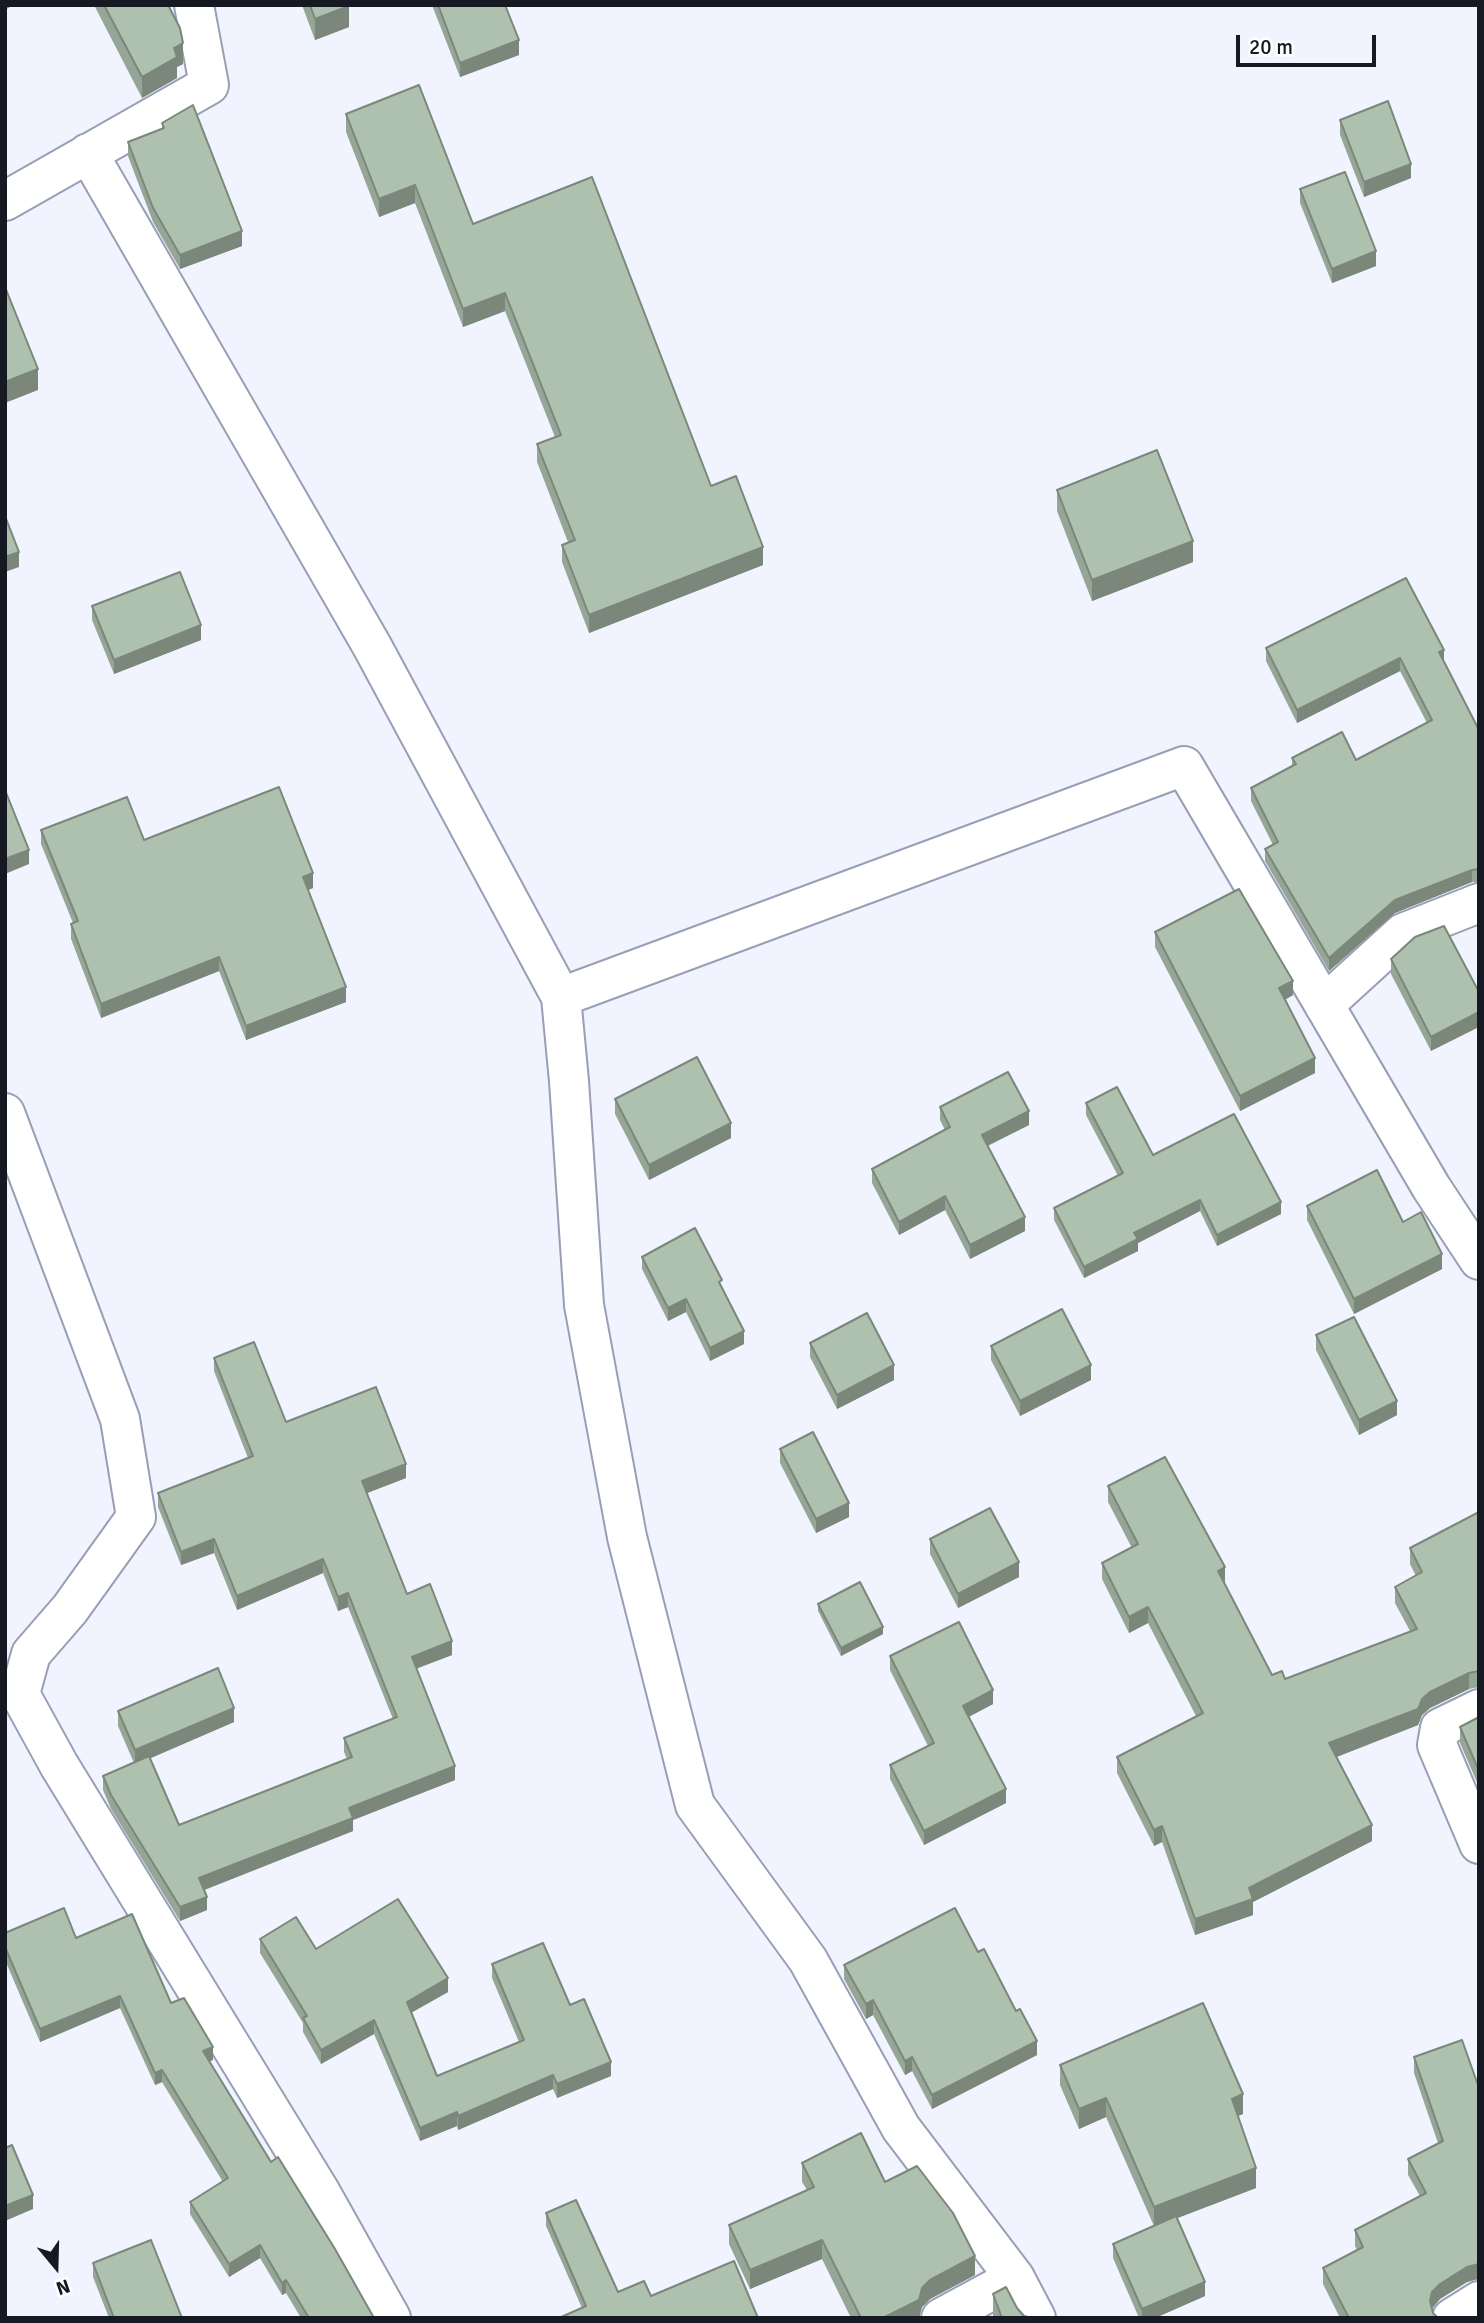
<!DOCTYPE html>
<style>
body{margin:0}
#map{position:relative;width:1484px;height:2323px;overflow:hidden;background:#f1f4fe;font-family:Signika,sans-serif}
canvas{display:block}
.frame{position:absolute;inset:0;border:7px solid #171922;pointer-events:none}
.north{position:absolute;left:21px;top:2232px;width:70px;height:70px;-webkit-text-stroke:5px #fff;paint-order:stroke;rotate:161deg;font-size:19px;font-weight:700;line-height:28px;text-align:center;color:#171922}
.north::after{content:'';display:block;margin:auto;width:24px;height:32px;background:#171922;clip-path:polygon(50% 0,100% 100%,50% 72%,0 100%)}
.scale{position:absolute;left:1236px;top:35px;width:140px;height:32px;box-sizing:border-box;border:4px solid #171922;border-top:0;padding-left:9px;font-size:21px;line-height:24px;white-space:nowrap;color:#171922;-webkit-text-stroke:5px #fff;paint-order:stroke}
</style>
<div id="map">
<canvas width="1484" height="2323"></canvas>
<div class="frame"></div>
<div class="north">N</div>
<div class="scale">20 m</div>
</div>
<script>
const c = document.querySelector('canvas').getContext('2d');
c.lineJoin = 'round';
function trace(path, color, width, dash) {
  c.strokeStyle = color;
  c.lineWidth = width;
  c.lineCap = dash ? 'butt' : 'round';
  c.setLineDash(dash || []);
  c.stroke(path);
}
function paint(path, color) {
  c.fillStyle = color;
  c.fill(path, 'evenodd');
}
const minor = new Path2D(`
 M88 153 372 646 561 997 1184 766 1431 1187 1479 1260
 M5 201 209 85 194 5
 M561 997 569 1081 584 1305 627 1537 695 1805 808 1960 901 2128 1015 2278 1036 2318
 M1324 1005 1403 933 1479 903
 M5 1113 120 1419 136 1517 70 1609 31 1654 20 1694 59 1765 321 2193 391 2318
 M1479 1709 1440 1728 1437 1745 1479 1844
 M941 2318 1015 2278
 M1452 2318 1479 2301`);
trace(minor, '#989eb5', 42);
trace(minor, '#fff', 38);
paint(new Path2D(`
 M94 5H168L183 64 177 67V78L142 98Z
 M302 5H348L349 27 315 40Z
 M432 5H505L519 55 460 77Z
 M346 114 473 224 711 486 763 565 589 633 562 562V545L568 542 537 462V444L555 437 505 311 463 327 415 203 379 217 346 132Z
 M1340 120 1411 178 1364 197 1340 135Z
 M162 123 242 246 180 269 153 222 128 156V142L162 129Z
 M1300 189 1376 266 1332 283 1300 203Z
 M1057 490 1193 562 1092 601 1057 511Z
 M92 606 201 640 114 674 92 620Z
 M1266 648 1444 661 1479 730V882H1472L1395 913 1329 971 1265 861V849L1273 845 1251 801V788L1292 766V758L1356 760 1427 723 1400 671 1297 723 1266 661Z
 M41 830 144 840 313 888 308 890 346 1002 246 1040 219 971 101 1018 71 939V924L73 923 41 844Z
 M1155 932 1293 995 1285 1000 1315 1073 1240 1111 1155 947Z
 M1391 959 1479 992 1431 1051 1391 974Z
 M615 1099 731 1138 649 1180 615 1114Z
 M1086 1103 1153 1155 1281 1214 1217 1246 1200 1211 1138 1243V1251L1084 1278 1054 1220V1208L1118 1176 1086 1115Z
 M940 1107 1029 1125 988 1146 1025 1231 970 1259 945 1210 899 1235 872 1183V1169L945 1130 940 1120Z
 M1307 1206 1403 1222 1442 1269 1354 1314 1307 1220Z
 M642 1257 722 1289 744 1344 710 1361 686 1312 668 1321 642 1269Z
 M1316 1335 1397 1415 1359 1435 1316 1350Z
 M810 1343 894 1380 837 1409 810 1357Z
 M991 1346 1091 1380 1020 1416 991 1360Z
 M214 1358 286 1422 406 1478 367 1493 407 1594 452 1655 416 1669 455 1780 353 1820V1831L204 1890 207 1910 180 1921 111 1809 103 1790V1776L134 1763 118 1726V1711L234 1722 150 1758 179 1825 347 1759 344 1752V1738L393 1719 348 1607 338 1611 323 1573 237 1610 214 1553 181 1565 158 1507V1493L248 1458 214 1371Z
 M780 1449 849 1517 816 1533 780 1463Z
 M1108 1486 1225 1583 1224 1584 1272 1675 1285 1679 1410 1631 1395 1603V1587L1416 1576 1410 1564V1548L1479 1512V1687L1469 1689 1430 1708 1422 1715 1418 1725 1336 1757 1372 1841 1253 1902V1915L1195 1935 1162 1842 1154 1846 1117 1773V1757L1196 1716 1148 1623 1129 1633 1102 1579V1563L1132 1548 1108 1502Z
 M930 1539 1019 1577 958 1608 930 1554Z
 M818 1604 883 1634 841 1656 818 1611Z
 M890 1656 993 1704 968 1717 1006 1803 924 1845 890 1779V1765L928 1746 890 1670Z
 M1479 1717V1787L1460 1743V1727Z
 M5 1933 76 1938 171 2003 213 2060 209 2061 271 2162 374 2318H301L286 2293 282 2295 260 2258 229 2277 190 2214V2202L223 2182 162 2082 155 2085 120 2008 40 2042 5 1960Z
 M260 1939 316 1949 448 1992 411 2013 437 2076 519 2042 492 1978V1964L570 2005 611 2076 557 2098 553 2089 458 2130 457 2126 420 2141 374 2034 321 2064 303 2032V2023L260 1953Z
 M844 1965 1037 2055 932 2109 912 2071 905 2075 873 2015 866 2019 844 1979Z
 M1414 2057 1479 2088V2279L1467 2282 1440 2299 1432 2309 1433 2313 1438 2318H1340L1323 2284V2268L1357 2250 1355 2246V2230L1420 2196 1408 2175V2159L1438 2143 1414 2073Z
 M1060 2065 1243 2114 1238 2116 1256 2188 1177 2218 1205 2296 1155 2318H1139L1113 2258V2244L1154 2226 1106 2117 1079 2129 1060 2085Z
 M802 2163 885 2182 975 2275 930 2299 922 2307 919 2318H851L822 2259 750 2289 729 2244V2225L807 2190 802 2182Z
 M546 2213 618 2292 651 2296 582 2308 546 2226Z
 M93 2263 182 2318H109L93 2277Z
 M993 2294 1017 2308 1024 2316 1032 2318H994L993 2315Z`), '#96a696');
paint(new Path2D(`
 M5 5H13L5 10Z
 M349 6V27L315 40V19Z
 M519 40V55L460 77V63Z
 M183 43V64L177 67V78L142 98V77L174 48Z
 M1411 164V178L1364 197V182Z
 M415 185V203L379 217V199Z
 M242 231V246L180 269V255Z
 M1376 251V266L1332 283V269Z
 M505 293V311L463 327V309Z
 M38 369V390L5 403V382Z
 M1193 541V562L1092 601V580Z
 M763 547V565L589 633V615Z
 M19 552V567L5 572V557Z
 M201 625V640L114 674V660Z
 M1444 650V663L1439 652Z
 M1400 658V671L1297 723V710Z
 M29 850V864L5 874V859Z
 M1472 870V882L1395 913 1329 971V958L1395 900Z
 M313 873V888L303 892V877Z
 M219 957V971L101 1018V1004Z
 M1293 981V995L1279 1003V988Z
 M346 987V1002L246 1040V1026Z
 M1479 1012V1027L1431 1051V1037Z
 M1315 1058V1073L1240 1111V1096Z
 M1029 1111V1125L982 1148V1135Z
 M731 1123V1138L649 1180V1165Z
 M945 1196V1210L899 1235V1222Z
 M1200 1200V1211L1138 1243V1251L1084 1278V1267L1134 1233Z
 M1281 1202V1214L1217 1246V1235Z
 M1025 1217V1231L970 1259V1245Z
 M1442 1254V1269L1354 1314V1299Z
 M686 1299V1312L668 1321V1308Z
 M744 1331V1344L710 1361V1348Z
 M894 1365V1380L837 1409V1395Z
 M1091 1365V1380L1020 1416V1401Z
 M1397 1401V1415L1359 1435V1420Z
 M406 1464V1478L362 1495V1481Z
 M849 1503V1517L816 1533V1519Z
 M214 1539V1553L181 1565V1552Z
 M323 1559V1573L237 1610V1596Z
 M1019 1562V1577L958 1608V1594Z
 M1225 1567V1583L1218 1587V1571Z
 M348 1593V1607L338 1611V1597Z
 M1148 1607V1623L1129 1633V1617Z
 M883 1627V1634L841 1656V1648Z
 M452 1641V1655L412 1670V1657Z
 M1469 1673V1689L1430 1708 1422 1715 1418 1725 1329 1760V1743L1422 1699 1430 1692Z
 M993 1690V1704L963 1720V1706Z
 M234 1708V1722L135 1765V1750Z
 M455 1766V1780L353 1820V1831L199 1892V1878L349 1808Z
 M1006 1789V1803L924 1845V1831Z
 M1372 1825V1841L1253 1902V1915L1195 1935V1919L1249 1888Z
 M1162 1826V1842L1154 1846V1830Z
 M207 1897V1910L180 1921V1907Z
 M448 1978V1992L407 2015V2002Z
 M120 1996V2008L40 2042V2029Z
 M873 2000V2015L866 2019V2004Z
 M374 2020V2034L321 2064V2050Z
 M1037 2041V2055L932 2109V2095Z
 M213 2047V2060L203 2064V2051Z
 M912 2057V2071L905 2075V2061Z
 M611 2062V2076L557 2098V2084Z
 M162 2070V2082L155 2085V2073Z
 M553 2075V2089L458 2130V2116Z
 M1243 2094V2114L1232 2118V2099Z
 M1106 2098V2117L1079 2129V2109Z
 M457 2112V2126L420 2141V2128Z
 M1256 2168V2188L1154 2227V2207Z
 M33 2195V2209L5 2221V2206Z
 M822 2240V2259L750 2289V2270Z
 M260 2245V2258L229 2277V2264Z
 M975 2256V2275L930 2299 922 2307 919 2318H883L922 2288 930 2280Z
 M1477 2263V2279L1467 2282 1440 2299 1432 2308 1430 2301 1432 2292 1440 2284 1467 2267Z
 M286 2280V2293L282 2295V2283Z
 M1205 2282V2296L1155 2318H1142V2309Z`), '#7a877a');
const building = new Path2D(`
 M104 5H168L180 28 183 43 174 48 177 57 142 77Z
 M310 5H348L349 6 315 19Z
 M438 5H505L519 40 460 63Z
 M419 85 473 224 592 177 711 486 736 476 763 547 589 615 562 545 575 540 537 444 561 435 505 293 463 309 415 185 379 199 346 114Z
 M1388 101 1411 164 1364 182 1340 120Z
 M193 105 242 231 180 255 153 208 128 142 164 128 162 123Z
 M1345 172 1376 251 1332 269 1300 189Z
 M5 287 38 369 5 382Z
 M1157 450 1193 541 1092 580 1057 490Z
 M5 516 19 552 5 557Z
 M180 572 201 625 114 660 92 606Z
 M1406 578 1444 650 1439 652 1479 730V869L1472 870 1395 900 1329 958 1265 849 1278 842 1251 788 1296 764 1292 758 1342 732 1356 760 1432 720 1400 658 1297 710 1266 648Z
 M279 787 313 873 303 877 346 987 246 1026 219 957 101 1004 71 924 78 921 41 830 127 797 144 840Z
 M5 790 29 850 5 859Z
 M1239 889 1293 981 1279 988 1315 1058 1240 1096 1155 932Z
 M1444 926 1479 992V1012L1431 1037 1391 959 1415 937Z
 M697 1057 731 1123 649 1165 615 1099Z
 M1008 1072 1029 1111 982 1135 1025 1217 970 1245 945 1196 899 1222 872 1169 950 1127 940 1107Z
 M1117 1087 1153 1155 1234 1114 1281 1202 1217 1235 1200 1200 1134 1233 1138 1239 1084 1267 1054 1208 1123 1173 1086 1103Z
 M1377 1170 1403 1222 1421 1212 1442 1254 1354 1299 1307 1206Z
 M695 1228 722 1280 719 1282 744 1331 710 1348 686 1299 668 1308 642 1257Z
 M1062 1309 1091 1365 1020 1401 991 1346Z
 M867 1313 894 1365 837 1395 810 1343Z
 M1354 1317 1397 1401 1359 1420 1316 1335Z
 M254 1342 286 1422 376 1387 406 1464 362 1481 407 1594 430 1584 452 1641 412 1657 455 1766 349 1808 353 1818 199 1878 207 1897 180 1907 111 1795 103 1776 149 1756 179 1825 352 1757 344 1738 397 1717 348 1593 338 1597 323 1559 237 1596 214 1539 181 1552 158 1493 253 1456 214 1358Z
 M813 1432 849 1503 816 1519 780 1449Z
 M1165 1457 1225 1567 1218 1571 1272 1675 1282 1671 1285 1679 1417 1629 1395 1587 1422 1572 1410 1548 1479 1512V1671L1469 1673 1430 1692 1422 1699 1418 1709 1329 1743 1372 1825 1249 1888 1253 1899 1195 1919 1162 1826 1154 1830 1117 1757 1203 1713 1148 1607 1129 1617 1102 1563 1138 1544 1108 1486Z
 M990 1508 1019 1562 958 1594 930 1539Z
 M860 1582 883 1627 841 1648 818 1604Z
 M959 1622 993 1690 963 1706 1006 1789 924 1831 890 1765 934 1743 890 1656Z
 M218 1668 234 1708 135 1750 118 1711Z
 M1479 1717V1771L1460 1727Z
 M398 1899 448 1978 407 2002 437 2076 524 2040 492 1964 543 1943 570 2005 584 1999 611 2062 557 2084 553 2075 458 2116 457 2112 420 2128 374 2020 321 2050 303 2018 307 2016 260 1939 296 1917 316 1949Z
 M64 1908 76 1938 132 1914 171 2003 184 1998 213 2047 203 2051 271 2162 278 2157 335 2249 374 2318H309L286 2280 282 2283 260 2245 229 2264 190 2202 228 2178 162 2070 155 2073 120 1996 40 2029 5 1947V1933Z
 M955 1908 978 1952 984 1949 1016 2011 1020 2009 1037 2041 932 2095 912 2057 905 2061 873 2000 866 2004 844 1965Z
 M1203 2003 1243 2094 1232 2099 1256 2168 1154 2207 1106 2098 1079 2109 1060 2065Z
 M1462 2040 1479 2088V2264L1467 2267 1440 2284 1432 2292 1430 2301 1433 2313 1438 2318H1349L1323 2268 1363 2247 1355 2230 1426 2193 1408 2159 1443 2141 1414 2057Z
 M861 2133 885 2182 917 2166 953 2213 975 2256 930 2280 922 2288 919 2300 883 2318H861L822 2240 750 2270 729 2225 814 2187 802 2163Z
 M12 2145 33 2195 5 2206V2148Z
 M576 2200 618 2292 644 2281 651 2296 734 2261 758 2318H559L586 2306 546 2213Z
 M1176 2216 1205 2282 1142 2309 1113 2244Z
 M151 2240 182 2318H114L93 2263Z
 M1006 2287 1017 2308 1024 2316 1032 2318H1002L993 2294Z`);
paint(building, '#aec1ae');
trace(building, '#7a877a', 2);
</script>
